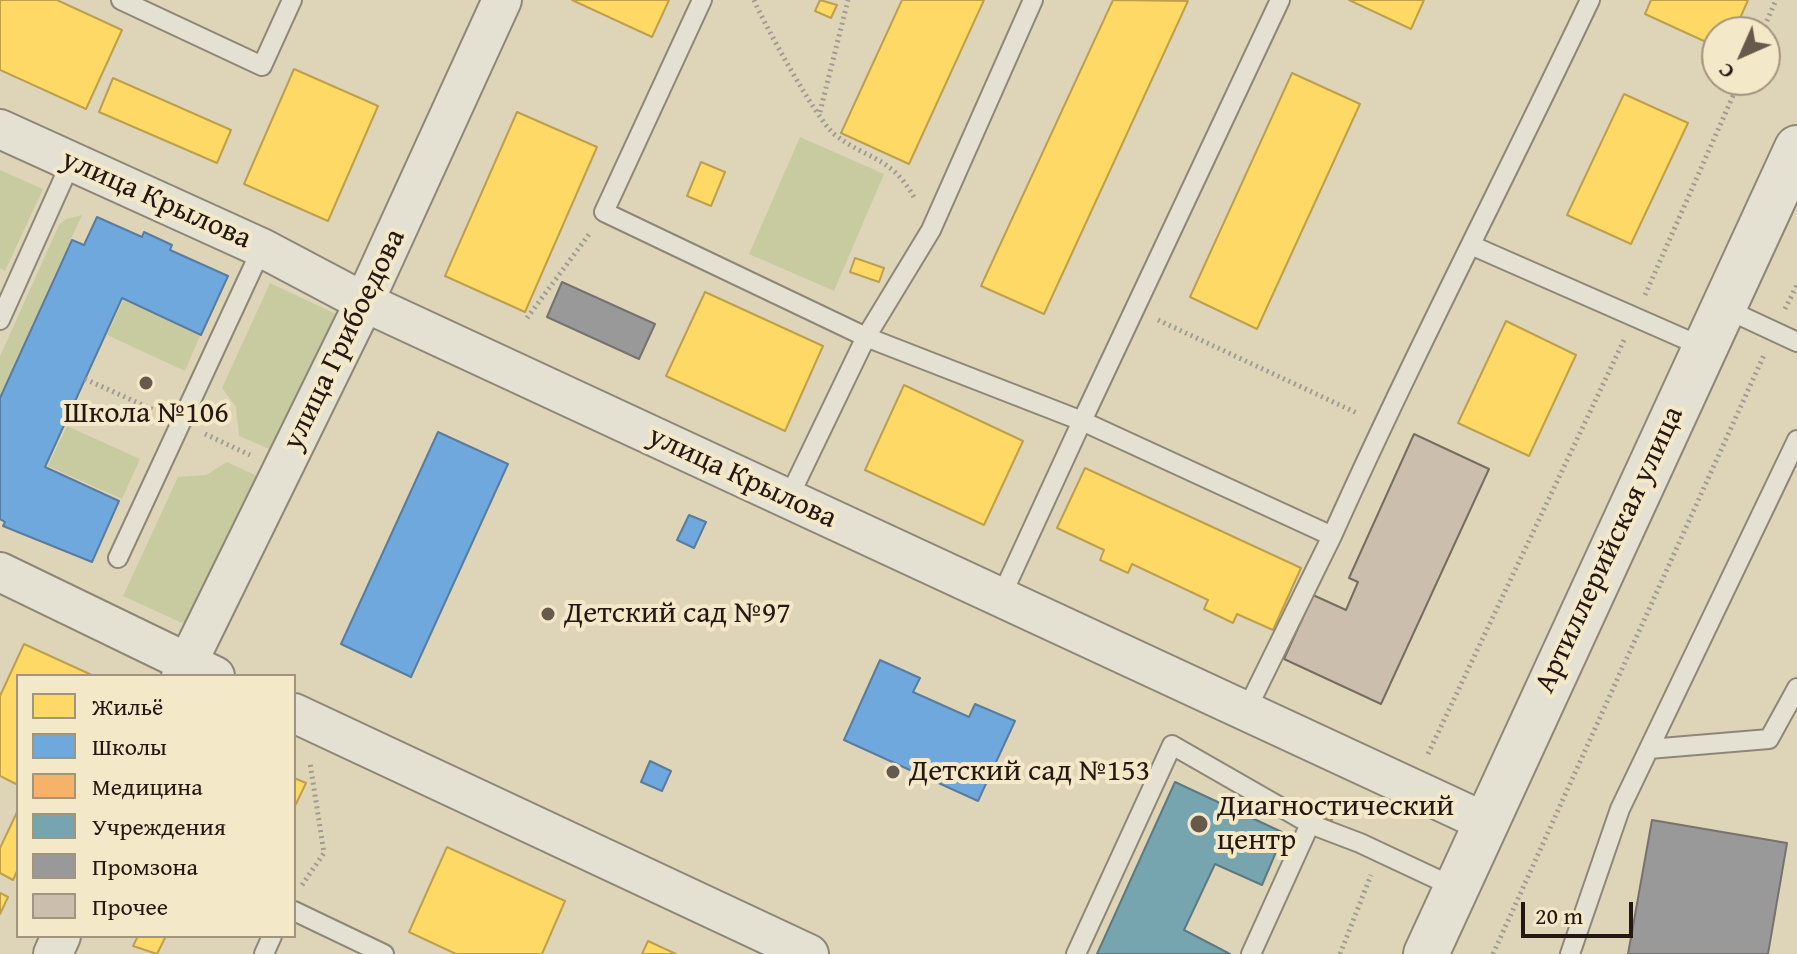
<!DOCTYPE html>
<meta charset="utf-8">
<style>
body{margin:0}
#map{position:relative;width:1797px;height:954px;overflow:hidden;background:#ded5b9;font-family:"Gentium Book Plus",serif}
canvas{display:block}
.legend{position:absolute;left:16px;top:674px;width:280px;height:264px;box-sizing:border-box;background:#f3e9c8;border:2px solid #a1957f;margin:0;padding:10px 14px;list-style:none;font-size:24px;color:#251711}
.legend li{display:flex;align-items:center;gap:16px;height:40px}
.legend b{width:40px;border:2px solid #a1957f}
.north{position:absolute;left:1701px;top:16px;width:80px;height:80px;box-sizing:border-box;background:#f3e9c8;border:2px solid #a1957f;border-radius:50%;rotate:225deg;font-size:22px;font-weight:700;line-height:32px;text-align:center;color:#251711}
.north::after{content:'';display:block;margin:auto;width:28px;height:36px;background:#665a4c;clip-path:polygon(50% 0,100% 100%,50% 72%,0 100%)}
.scale{position:absolute;left:1521px;top:902px;width:112px;height:36px;box-sizing:border-box;border:4px solid #251711;border-top:0;padding-left:10px;font-size:24px;line-height:28px;white-space:nowrap;color:#251711;-webkit-text-stroke:6px #f3e9c8;paint-order:stroke}
</style>
<div id="map">
<canvas width="1797" height="954"></canvas>
<ul class="legend">
<li><b style="height:22px;background:#ffd966"></b>Жильё</li>
<li><b style="height:22px;background:#6fa8dc"></b>Школы</li>
<li><b style="height:22px;background:#f6b26b"></b>Медицина</li>
<li><b style="height:22px;background:#76a5af"></b>Учреждения</li>
<li><b style="height:22px;background:#999"></b>Промзона</li>
<li><b style="height:22px;background:#ccbeac"></b>Прочее</li>
</ul>
<div class="north">С</div>
<div class="scale">20 m</div>
</div>
<script>
const c = document.querySelector('canvas').getContext('2d');
c.lineJoin = 'round';
function paint(path, color) {
  c.fillStyle = color;
  c.fill(path, 'evenodd');
}
function trace(path, color, width, dash) {
  c.strokeStyle = color;
  c.lineWidth = width;
  c.lineCap = dash ? 'butt' : 'round';
  c.setLineDash(dash || []);
  c.stroke(path);
}
function write(font, color, halo, rows, align = 'center') {
  c.font = font + ' "Gentium Book Plus",serif';
  c.lineWidth = 8;
  c.setLineDash([]);
  c.textBaseline = 'middle';
  c.strokeStyle = halo;
  c.fillStyle = color;
  for (const [text, x, y, turn = 0] of rows) {
    c.save();
    c.translate(x, y);
    c.rotate((+turn || 0) * Math.PI / 180);
    c.textAlign = isNaN(turn) ? turn : align;
    if (halo) c.strokeText(text, 0, 0);
    c.fillText(text, 0, 0);
    c.restore();
  }
}
paint(new Path2D(`
 M800 137 884 174 834 291 749 254Z
 M0 170 43 189 5 271 0 268Z
 M82 215 0 396V356L59 225 66 219Z
 M270 283 336 314 340 305 348 322 286 456 239 436 236 407 222 388Z
 M123 300 200 336 185 371 107 335Z
 M67 426 140 459 122 499 48 466Z
 M227 462 272 483 210 618 182 623 123 596 178 477 206 475Z`), '#c8cb9f');
const homes = new Path2D(`
 M0 0H57L122 30 86 109 0 70Z
 M572 0H669L652 37Z
 M820 0 837 5 831 18 815 11Z
 M902 0H984L909 164 841 133Z
 M1113 0 1188 1 1044 314 981 286Z
 M1349 0H1424L1411 29Z
 M1651 0H1748L1734 32H1717V47L1645 14Z
 M294 69 378 106 328 221 244 184Z
 M1292 73 1360 104 1257 329 1190 297Z
 M113 78 231 130 217 163 99 112Z
 M1624 94 1688 123 1631 244 1567 215Z
 M517 112 597 147 525 312 445 276Z
 M701 162 725 172 711 206 687 196Z
 M855 258 884 268 879 282 850 272Z
 M705 292 823 346 785 431 666 376Z
 M1506 321 1576 355 1529 456 1458 423Z
 M904 385 1023 441 984 525 865 470Z
 M1085 468 1301 568 1273 630 1237 614 1233 623 1204 609 1208 600 1132 564 1128 573 1100 560 1104 550 1057 528Z
 M24 644 94 676H18V785L0 776V696Z
 M294 778 306 783 294 808Z
 M18 810V869L13 880 0 873V848Z
 M447 847 565 901 542 954H456L409 932Z
 M0 893 8 897 0 914Z
 M138 936H166L157 954 133 946Z
 M648 941 676 954H642Z`);
paint(homes, '#ffd966');
trace(homes, '#be9f4c', 2);
const schools = new Path2D(`
 M97 217 142 237 144 232 172 245 170 250 228 276 201 335 122 298 45 467 119 501 92 562 3 526 5 522 0 519V398L72 240 84 245Z
 M438 432 508 464 411 677 341 644Z
 M689 515 706 522 694 548 677 540Z
 M880 660 920 678 913 692 969 717 975 704 1015 721 978 801 844 740Z
 M650 761 671 771 662 791 641 782Z`);
paint(schools, '#6fa8dc');
trace(schools, '#597c9f', 2);
const health = new Path2D(`
 M1328 808 1336 810 1332 820 1325 817Z`);
paint(health, '#f6b26b');
trace(health, '#b78450', 2);
const public = new Path2D(`
 M1175 782 1284 833 1262 885 1215 864 1184 930 1230 954H1097Z`);
paint(public, '#76a5af');
trace(public, '#5e7a80', 2);
const industry = new Path2D(`
 M562 282 655 324 639 359 547 317Z
 M1652 820 1787 843 1768 954H1628Z`);
paint(industry, '#999');
trace(industry, '#767270', 2);
const building = new Path2D(`
 M1414 434 1489 469 1381 704 1284 659 1313 595 1346 610 1358 582 1349 578Z`);
paint(building, '#ccbeac');
trace(building, '#746e60', 2);
const service = new Path2D(`
 M121 0 262 66 292 0
 M702 0 604 212 866 337 788 499
 M1033 0 931 230 866 337 1082 421 1280 0
 M1473 246 1703 347
 M1724 308 1797 342
 M0 320 71 162
 M118 558 262 248
 M1000 599 1082 421 1332 536C1413 355 1505 179 1590 0
 M1245 713 1332 536
 M1649 749 1769 739 1797 688
 M294 911 384 954
 M264 954 272 936
 M1076 954 1172 745 1310 824 1360 843 1456 888
 M1251 954 1310 824
 M1570 954 1620 809 1797 440`);
const minor = new Path2D(`
 M0 129 262 248 364 302 1485 822
 M0 572 215 676
 M181 676 359 313 502 0
 M294 713 809 954
 M53 954 61 936`);
const tertiary = new Path2D(`
 M1426 954 1797 148`);
trace(service, '#8e8777', 22);
trace(minor, '#8e8777', 42);
trace(tertiary, '#8e8777', 48);
trace(new Path2D(`
 M754 0C764 24 817 120 834 134 868 161 891 155 915 199
 M1762 32 1776 0
 M820 112 848 0
 M1645 295 1740 80
 M1785 309 1797 285
 M527 318 590 233
 M1158 320 1359 414
 M85 379 156 411
 M205 434 250 455
 M1428 754 1624 340
 M302 885 324 853 310 763
 M1340 954 1371 875
 M1493 954 1764 355`), '#a19c91', 5, [2, 4]);
trace(service, '#e4e0d2', 18);
trace(minor, '#e4e0d2', 38);
trace(tertiary, '#e4e0d2', 44);
for (const [x, y, r, color] of [
 [146,383,8,"#665a4c"],
 [548,614,8,"#665a4c"],
 [893,772,8,"#665a4c"],
 [1199,824,10,"#665a4c"]
]) {
  const dot = new Path2D();
  dot.arc(x, y, r, 0, 2 * Math.PI);
  c.fillStyle = color;
  c.fill(dot);
  trace(dot, '#f3e9c8', 3);
}
write('30px', '#251711', '#f3e9c8', [
 ["улица Крылова",156,200,24],
 ["улица Грибоедова",345,340,-64],
 ["улица Крылова",742,478,25],
 ["Артиллерийская улица",1610,550,-65]
]);
write('30px', '#251711', '#f3e9c8', [
 ["Школа №106",146,414,"center"],
 ["Детский сад №97",564,614],
 ["Детский сад №153",909,772],
 ["Диагностический",1217,807],
 ["центр",1217,841]
], 'left');
</script>
